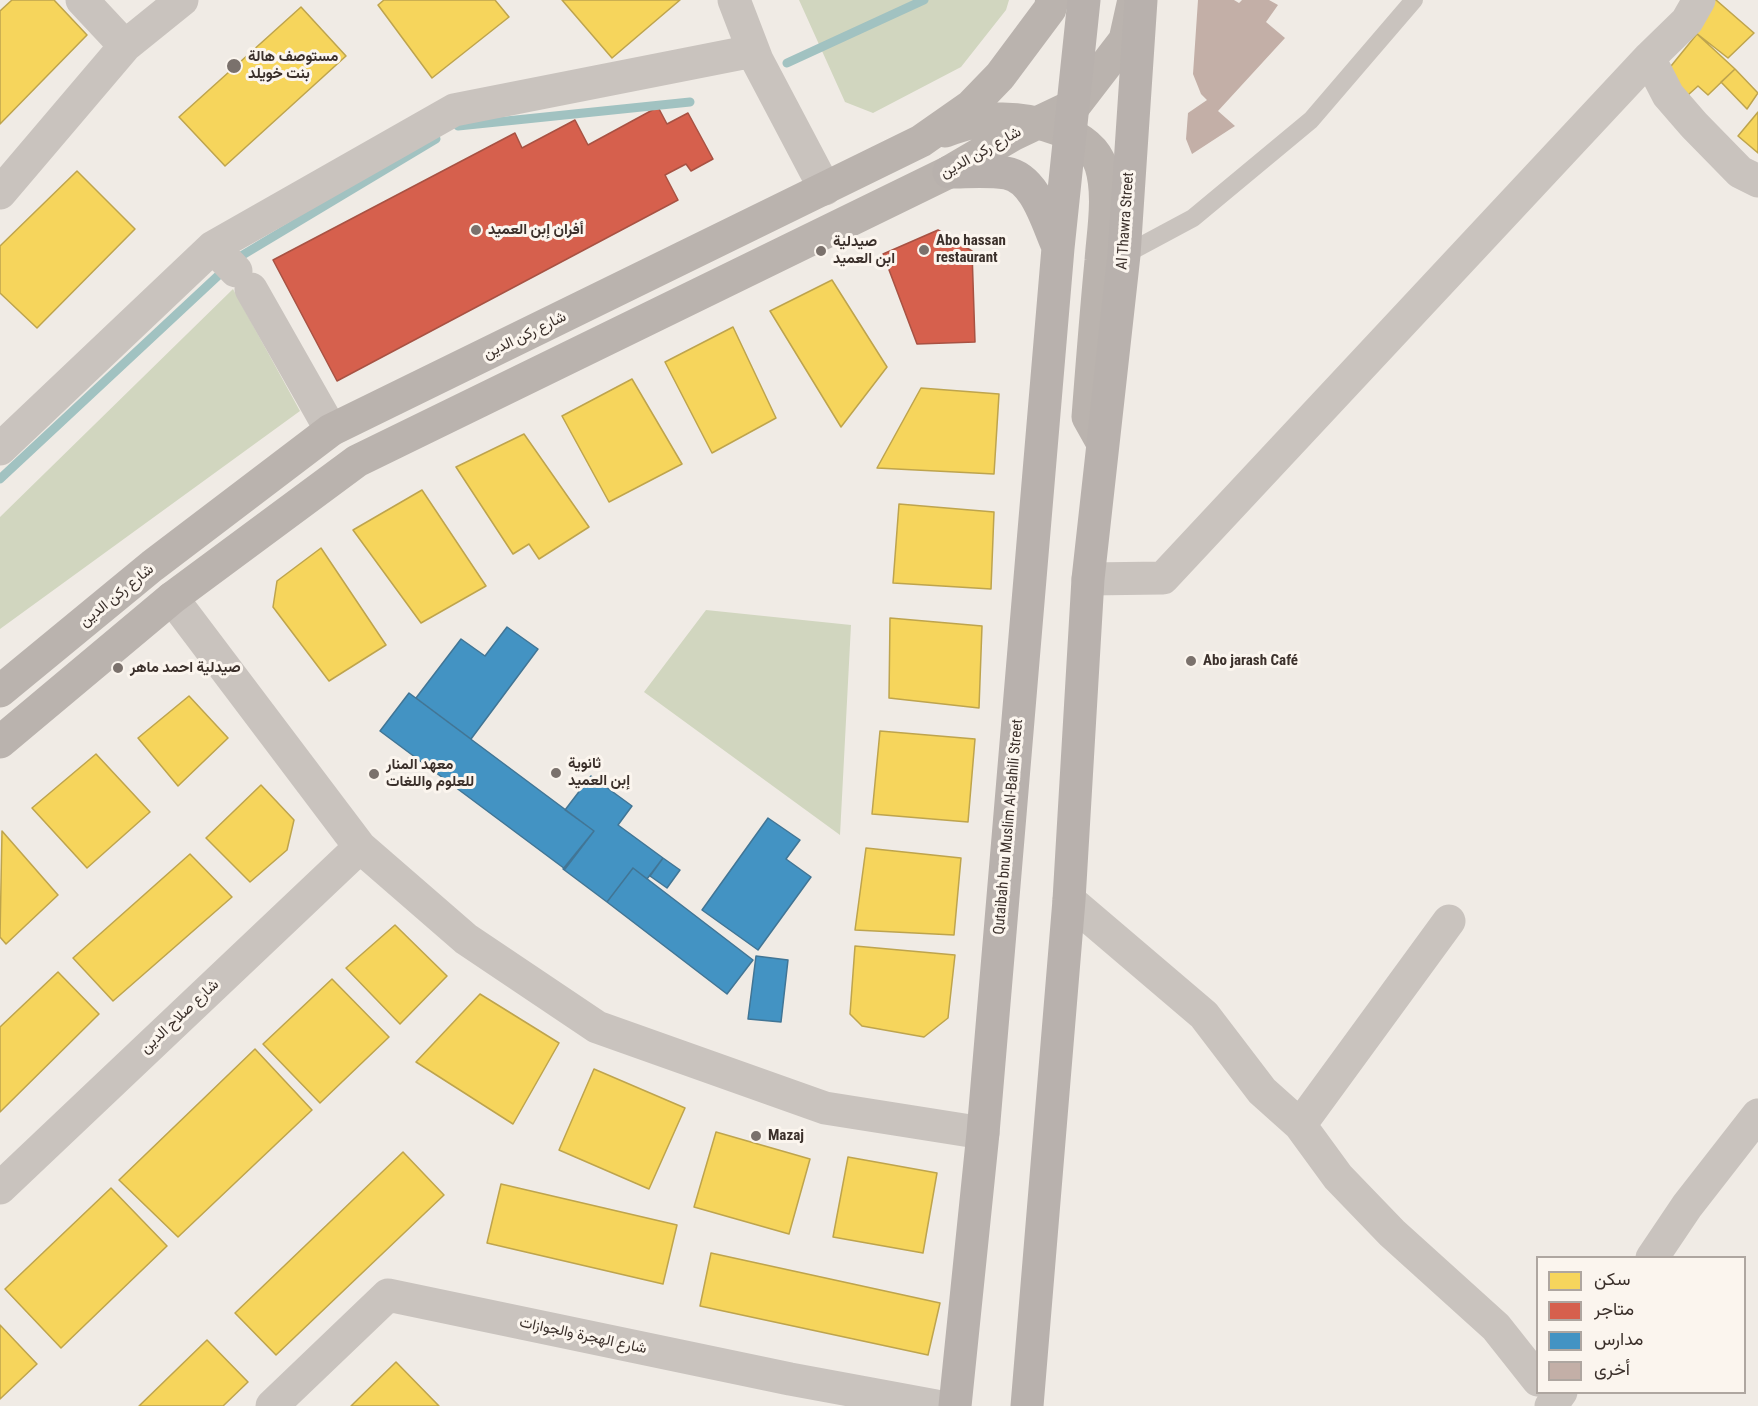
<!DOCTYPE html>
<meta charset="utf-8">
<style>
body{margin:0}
#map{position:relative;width:1758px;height:1406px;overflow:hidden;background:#f0ebe5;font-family:"Roboto Condensed",Vazirmatn,sans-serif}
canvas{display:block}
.legend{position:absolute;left:1536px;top:1256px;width:210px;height:138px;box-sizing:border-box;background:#fbf5ee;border:2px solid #aea6a0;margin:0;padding:8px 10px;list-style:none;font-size:18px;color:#3b302b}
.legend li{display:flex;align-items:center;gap:12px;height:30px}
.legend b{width:30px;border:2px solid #aea6a0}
</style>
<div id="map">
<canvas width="1758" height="1406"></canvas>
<ul class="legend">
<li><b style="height:16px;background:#f6d55c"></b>سكن</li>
<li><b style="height:16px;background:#d6604d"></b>متاجر</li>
<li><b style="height:16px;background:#4393c3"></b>مدارس</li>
<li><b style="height:16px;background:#c3afa7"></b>أخرى</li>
</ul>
</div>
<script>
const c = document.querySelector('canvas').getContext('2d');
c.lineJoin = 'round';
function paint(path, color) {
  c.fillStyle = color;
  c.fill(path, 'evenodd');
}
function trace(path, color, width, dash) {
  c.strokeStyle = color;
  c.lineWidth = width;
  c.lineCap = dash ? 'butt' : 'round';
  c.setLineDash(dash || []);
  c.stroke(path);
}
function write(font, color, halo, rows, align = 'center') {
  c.font = font + ' "Roboto Condensed",Vazirmatn,sans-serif';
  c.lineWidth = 6;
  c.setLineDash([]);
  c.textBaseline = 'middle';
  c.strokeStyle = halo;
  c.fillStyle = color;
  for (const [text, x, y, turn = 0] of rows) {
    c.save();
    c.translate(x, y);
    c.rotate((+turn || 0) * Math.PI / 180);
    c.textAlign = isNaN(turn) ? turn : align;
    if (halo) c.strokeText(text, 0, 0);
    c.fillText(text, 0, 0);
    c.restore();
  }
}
paint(new Path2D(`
 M799 0H1009L1006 10 961 67 873 113 845 102Z
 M233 289 300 411 0 629V517Z
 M706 610 851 625 840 835 644 692Z`), '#d1d6bf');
const homes = new Path2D(`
 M12 0H54L87 35 0 124V11Z
 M384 0H495L509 17 432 78 378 5Z
 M562 0H680L612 58Z
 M1707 0H1716L1754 33 1728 58 1691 29Z
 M301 7 346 56 225 166 179 117Z
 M1697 34 1735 69 1708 95 1698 86 1688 95 1667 71Z
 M1735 69 1758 93 1747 109 1721 82Z
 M1758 112V153L1738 136Z
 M77 171 135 229 37 328 0 293V246Z
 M832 280 887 367 841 427 770 311Z
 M733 327 776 418 712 453 665 362Z
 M632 379 682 464 609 502 562 416Z
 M921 388 999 394 994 474 877 468Z
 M524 434 589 527 539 559 529 544 513 554 456 467Z
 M422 490 486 586 421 623 353 530Z
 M899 504 994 512 991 589 893 583Z
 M321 548 386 645 329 681 273 607 277 581Z
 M890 618 982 626 979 708 889 698Z
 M189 696 228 738 178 786 138 738Z
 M880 731 975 739 968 822 872 814Z
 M96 754 150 812 87 868 32 808Z
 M261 785 294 820 287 850 250 882 206 838Z
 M2 831 58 895 6 944 0 937Z
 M866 848 961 858 954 935 855 930Z
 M190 854 232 897 113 1001 73 958Z
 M395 925 447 976 400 1024 346 968Z
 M855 946 955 955 948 1018 924 1037 862 1026 850 1014Z
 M58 972 99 1014 0 1112V1027Z
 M332 979 389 1037 320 1103 263 1044Z
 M480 994 559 1043 513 1124 416 1062Z
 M255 1049 312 1110 178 1237 119 1180Z
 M594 1069 685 1108 649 1189 559 1150Z
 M716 1132 810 1159 789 1234 694 1207Z
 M403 1152 444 1195 276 1355 235 1313Z
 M848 1157 937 1173 923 1253 833 1237Z
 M501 1184 677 1225 663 1284 487 1243Z
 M111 1188 167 1246 61 1348 5 1289Z
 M711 1253 940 1303 928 1355 700 1306Z
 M0 1325 37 1364 0 1399Z
 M207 1340 248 1382 223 1406H139Z
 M396 1362 439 1406H351Z`);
paint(homes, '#f6d55c');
trace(homes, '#bea44d', 1.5);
const shops = new Path2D(`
 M658 107 667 124 688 113 713 159 691 171 686 164 665 175 678 200 337 381 273 260 515 133 522 148 575 120 588 145Z
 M938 230 972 251 975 342 917 344 883 254Z`);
paint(shops, '#d6604d');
trace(shops, '#a85243', 1.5);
const schools = new Path2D(`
 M507 627 538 649 471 739 416 698 461 639 485 656Z
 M409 693 594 831 565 869 380 731Z
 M591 776 632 806 618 825 663 858 647 879 633 868 607 902 563 869 594 831 565 810Z
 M768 818 800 840 786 859 811 877 758 950 702 910Z
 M663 858 680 870 667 888 650 876Z
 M633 868 753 960 727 994 607 902Z
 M756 956 788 960 781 1022 748 1019Z`);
paint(schools, '#4393c3');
trace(schools, '#417595', 1.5);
trace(new Path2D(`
 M787 63 924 0
 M458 126 690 102
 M0 479 236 259 436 139`), '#a1c2c1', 9);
paint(new Path2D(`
 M1198 0H1234L1239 3 1242 0H1269L1278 5 1266 22 1285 38 1218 111 1235 126 1192 154 1186 139 1188 113 1207 100 1201 94 1193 74Z`), '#c3afa7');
trace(new Path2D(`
 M1124 255 1193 218 1311 120 1414 0`), '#c9c3be', 18);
trace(new Path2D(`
 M82 0 125 46
 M734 0 757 60 825 189
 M1649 58 1668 95 1694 125 1740 172 1758 181
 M0 193 125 46 182 0
 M213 247 236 271
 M251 289 331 430
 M0 449 213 247 454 110 753 51
 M1088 579 1163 578 1649 58 1687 21 1699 0
 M172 598 360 847 466 939 597 1027 825 1108 983 1133
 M1069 900 1204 1015 1262 1091 1300 1125 1338 1177 1392 1233 1496 1327 1538 1380
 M1300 1125 1449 921
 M0 1188 360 847
 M1652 1258 1687 1206 1758 1115
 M272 1406 388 1295 790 1379 936 1406
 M1551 1406 1561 1392`), '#c9c3be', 33);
trace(new Path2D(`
 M945 131C961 125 980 119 998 119 1030 118 1090 131 1101 166 1110 195 1103 232 1101 261 1096 313 1092 365 1088 417L1102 442
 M0 691 152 566 331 430 921 141 971 106 1000 76 1050 9 1052 0
 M0 742 172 598 357 461 949 172 1014 134 1075 105 1125 40 1133 4`), '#bab3ae', 33);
trace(new Path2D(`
 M949 172C967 172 988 170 1006 173 1036 178 1047 223 1058 247
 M955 1406 983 1133 1058 248 1084 0
 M1027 1406 1069 900 1088 579 1124 255 1141 0`), '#b8b1ad', 33);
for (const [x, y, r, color] of [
 [234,66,8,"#7a716c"],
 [476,230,6,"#7a716c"],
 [924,250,6,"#7a716c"],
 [821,251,6,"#7a716c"],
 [1191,661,6,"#7a716c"],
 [118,668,6,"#7a716c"],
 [556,773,6,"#7a716c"],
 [374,774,6,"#7a716c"],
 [756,1136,6,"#7a716c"]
]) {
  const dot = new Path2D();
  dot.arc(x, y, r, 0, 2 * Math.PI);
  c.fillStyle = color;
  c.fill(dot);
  trace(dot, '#fbf5ee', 2);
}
write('bold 15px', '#3b302b', '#fbf5ee', [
 ["مستوصف هالة",248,57],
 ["بنت خويلد",248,74],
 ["أفران إبن العميد",488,230],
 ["Abo hassan",936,241],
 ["restaurant",936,258],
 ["صيدلية",833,242],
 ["ابن العميد",833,259],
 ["Abo jarash Café",1203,661],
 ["صيدلية احمد ماهر",130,668],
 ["ثانوية",568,764],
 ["إبن العميد",568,781],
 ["معهد المنار",386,765],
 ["للعلوم واللغات",386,782],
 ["Mazaj",768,1136]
], 'left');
write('15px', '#3b302b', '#fbf5ee', [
 ["شارع ركن الدين",981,153,-29],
 ["Al Thawra Street",1126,221,-86],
 ["شارع ركن الدين",525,336,-26],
 ["شارع ركن الدين",117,596,-39],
 ["Qutaibah bnu Muslim Al-Bahili Street",1009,827,-85],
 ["شارع صلاح الدين",180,1017,-43],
 ["شارع الهجرة والجوازات",583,1336,12]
]);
</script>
